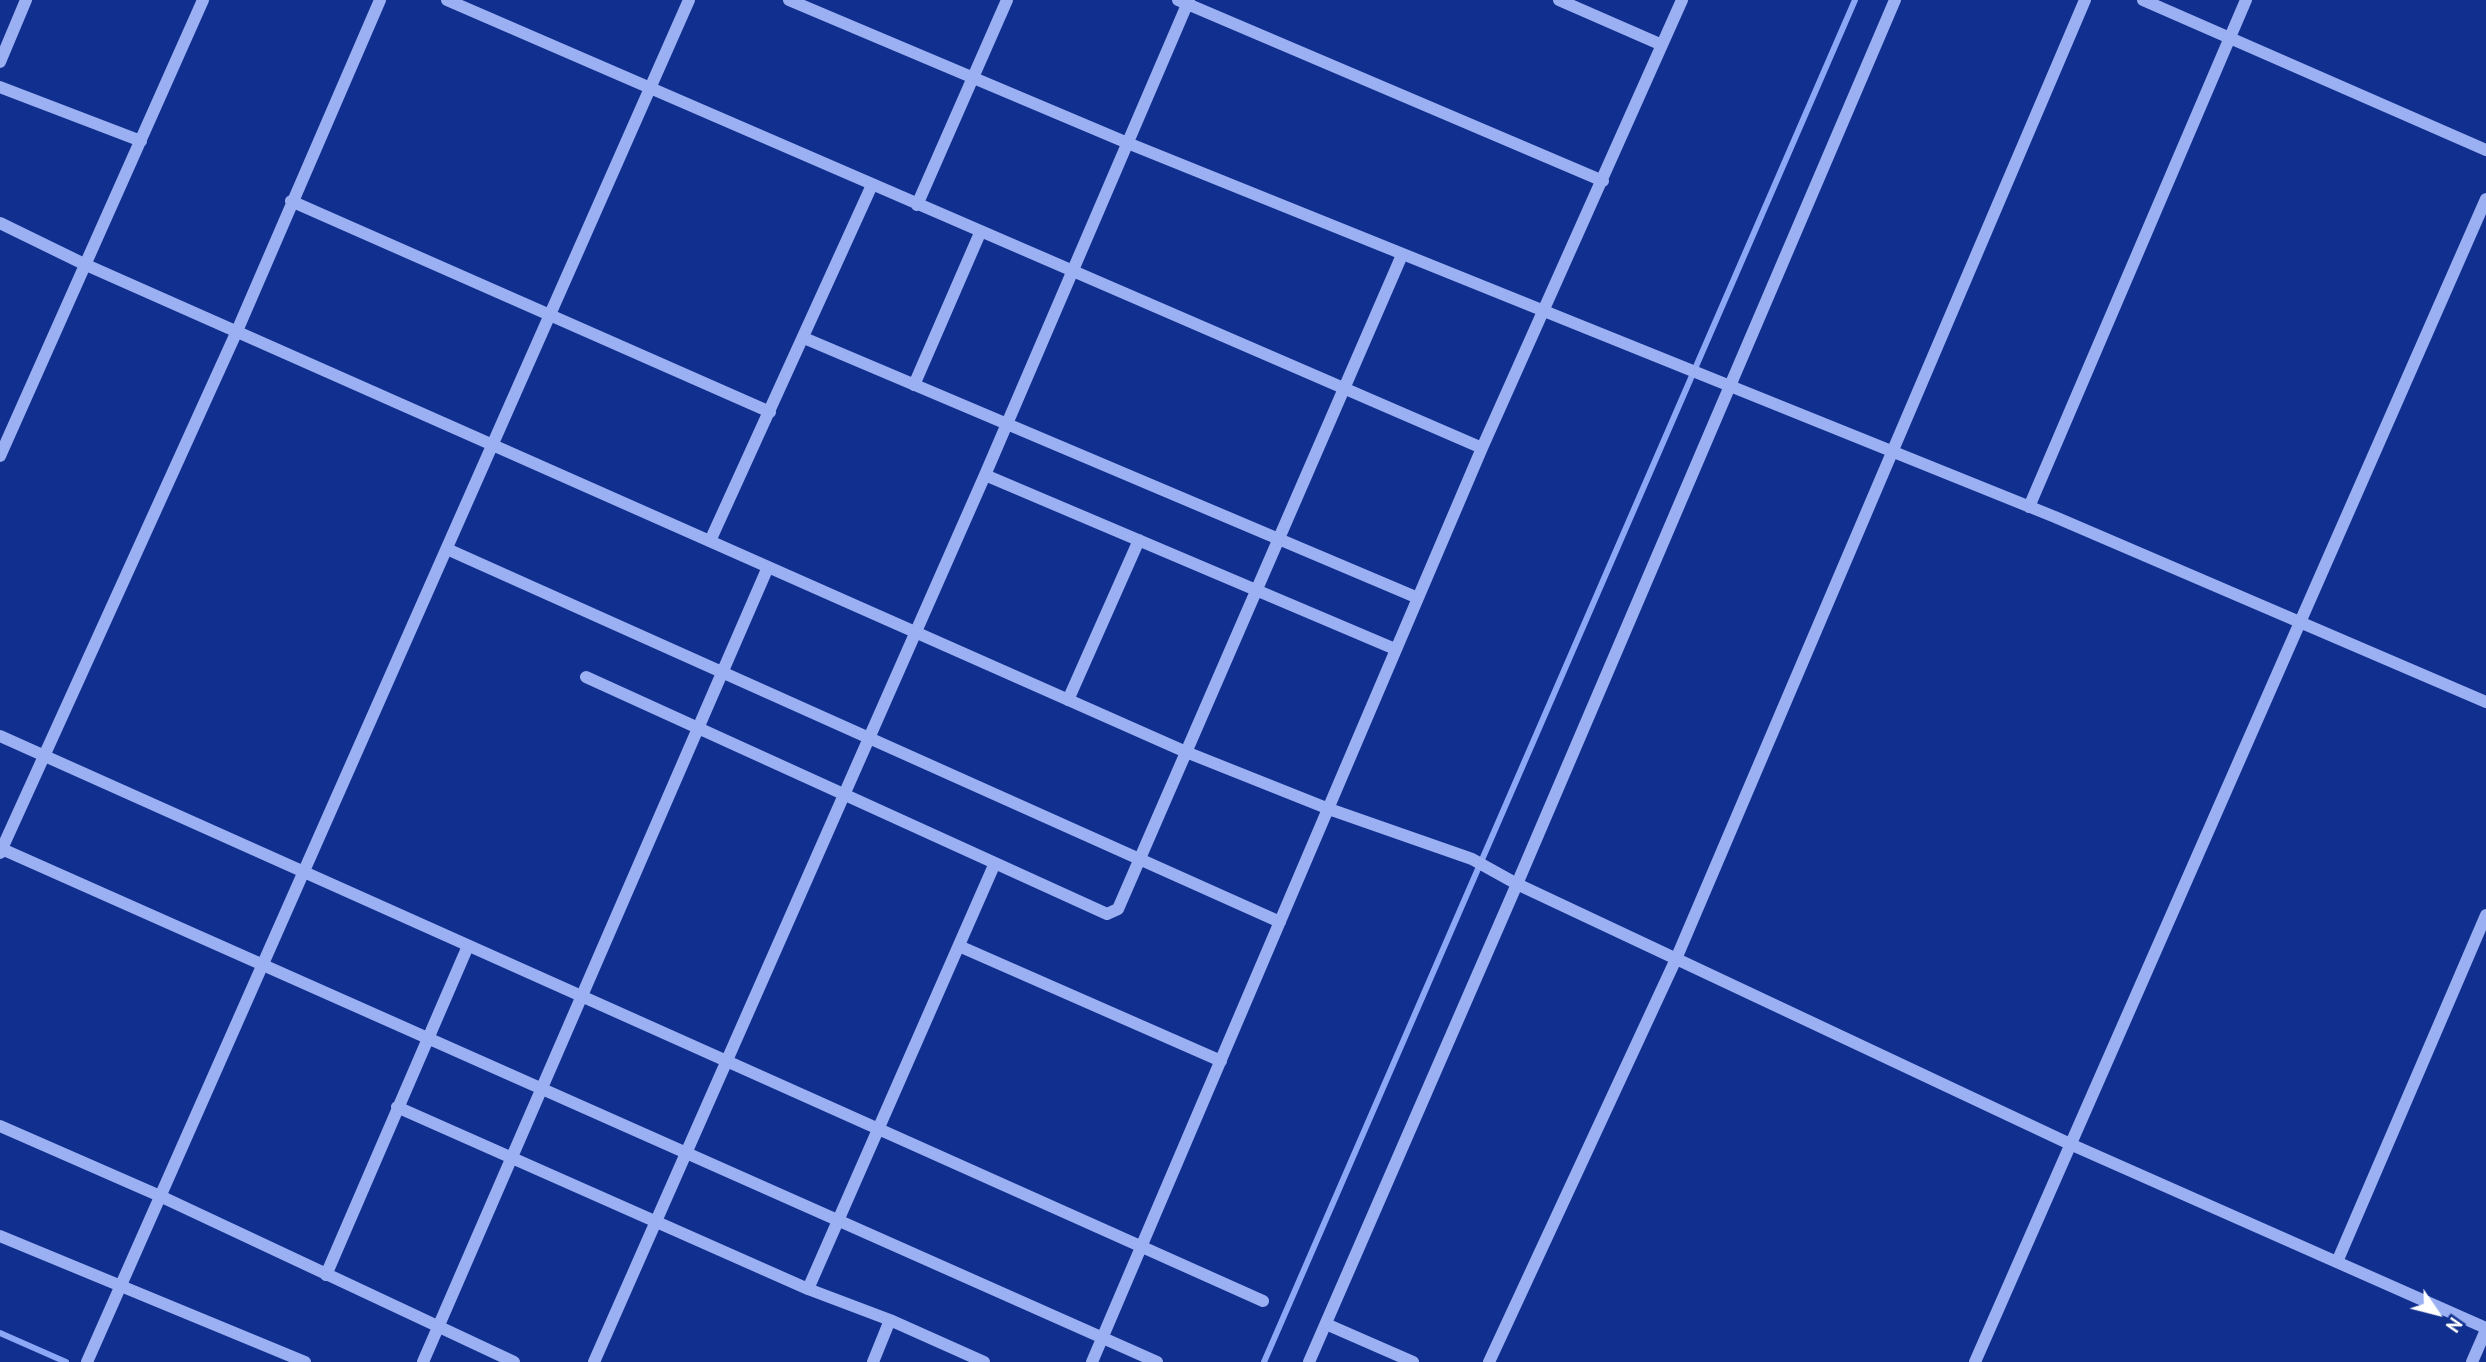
<!DOCTYPE html>
<style>
body{margin:0}
#map{position:relative;width:2486px;height:1362px;overflow:hidden;background:#112f8e;font-family:"PT Sans",sans-serif}
canvas{display:block}
.north{position:absolute;left:2402px;top:1278px;width:70px;height:70px;-webkit-text-stroke:5px #112f8e;paint-order:stroke;rotate:125deg;font-size:19px;font-weight:700;line-height:28px;text-align:center;color:#fff}
.north::after{content:'';display:block;margin:auto;width:24px;height:32px;background:#fff;clip-path:polygon(50% 0,100% 100%,50% 72%,0 100%)}
</style>
<div id="map">
<canvas width="2486" height="1362"></canvas>
<div class="north">N</div>
</div>
<script>
const c = document.querySelector('canvas').getContext('2d');
c.lineJoin = 'round';
function trace(path, color, width, dash) {
  c.strokeStyle = color;
  c.lineWidth = width;
  c.lineCap = dash ? 'butt' : 'round';
  c.setLineDash(dash || []);
  c.stroke(path);
}
trace(new Path2D(`
 M0 1333 66 1362
 M1264 1362 1855 0`), '#8ba7f5', 6);
trace(new Path2D(`
 M447 0 1482 448
 M789 0 1130 144 2055 517 2486 702
 M1178 0 1603 181
 M1559 0 1662 45
 M2143 0 2486 150
 M0 62 26 0
 M0 87 141 141
 M291 201 770 412
 M917 205 1007 0
 M0 223 84 264 1186 752 1329 809 1472 859 1517 884 2070 1144 2486 1328
 M804 338 1418 598
 M914 385 980 233
 M0 456 203 0
 M985 475 1395 649
 M2029 507 2246 0
 M710 541 872 185
 M447 549 1280 922
 M586 677 1107 914 1118 909 1402 255
 M1068 700 1139 540
 M0 736 1263 1301
 M2 849 1157 1362
 M0 853 237 331 380 0
 M959 946 1221 1061
 M397 1107 808 1289 890 1320 984 1362
 M0 1126 160 1196 514 1362
 M0 1236 305 1362
 M2337 1262 2486 915
 M326 1275 468 946
 M808 1289 995 863
 M1326 1324 1413 1362
 M87 1362 689 0
 M423 1362 768 567
 M594 1362 985 475 1189 0
 M873 1362 890 1320
 M1092 1362 1482 448 1682 0
 M1309 1362 1517 884 1895 0
 M1489 1362 1676 959 2085 0
 M1975 1362 2486 199
 M2472 1362 2486 1330`), '#9ab0f2', 12);
</script>
